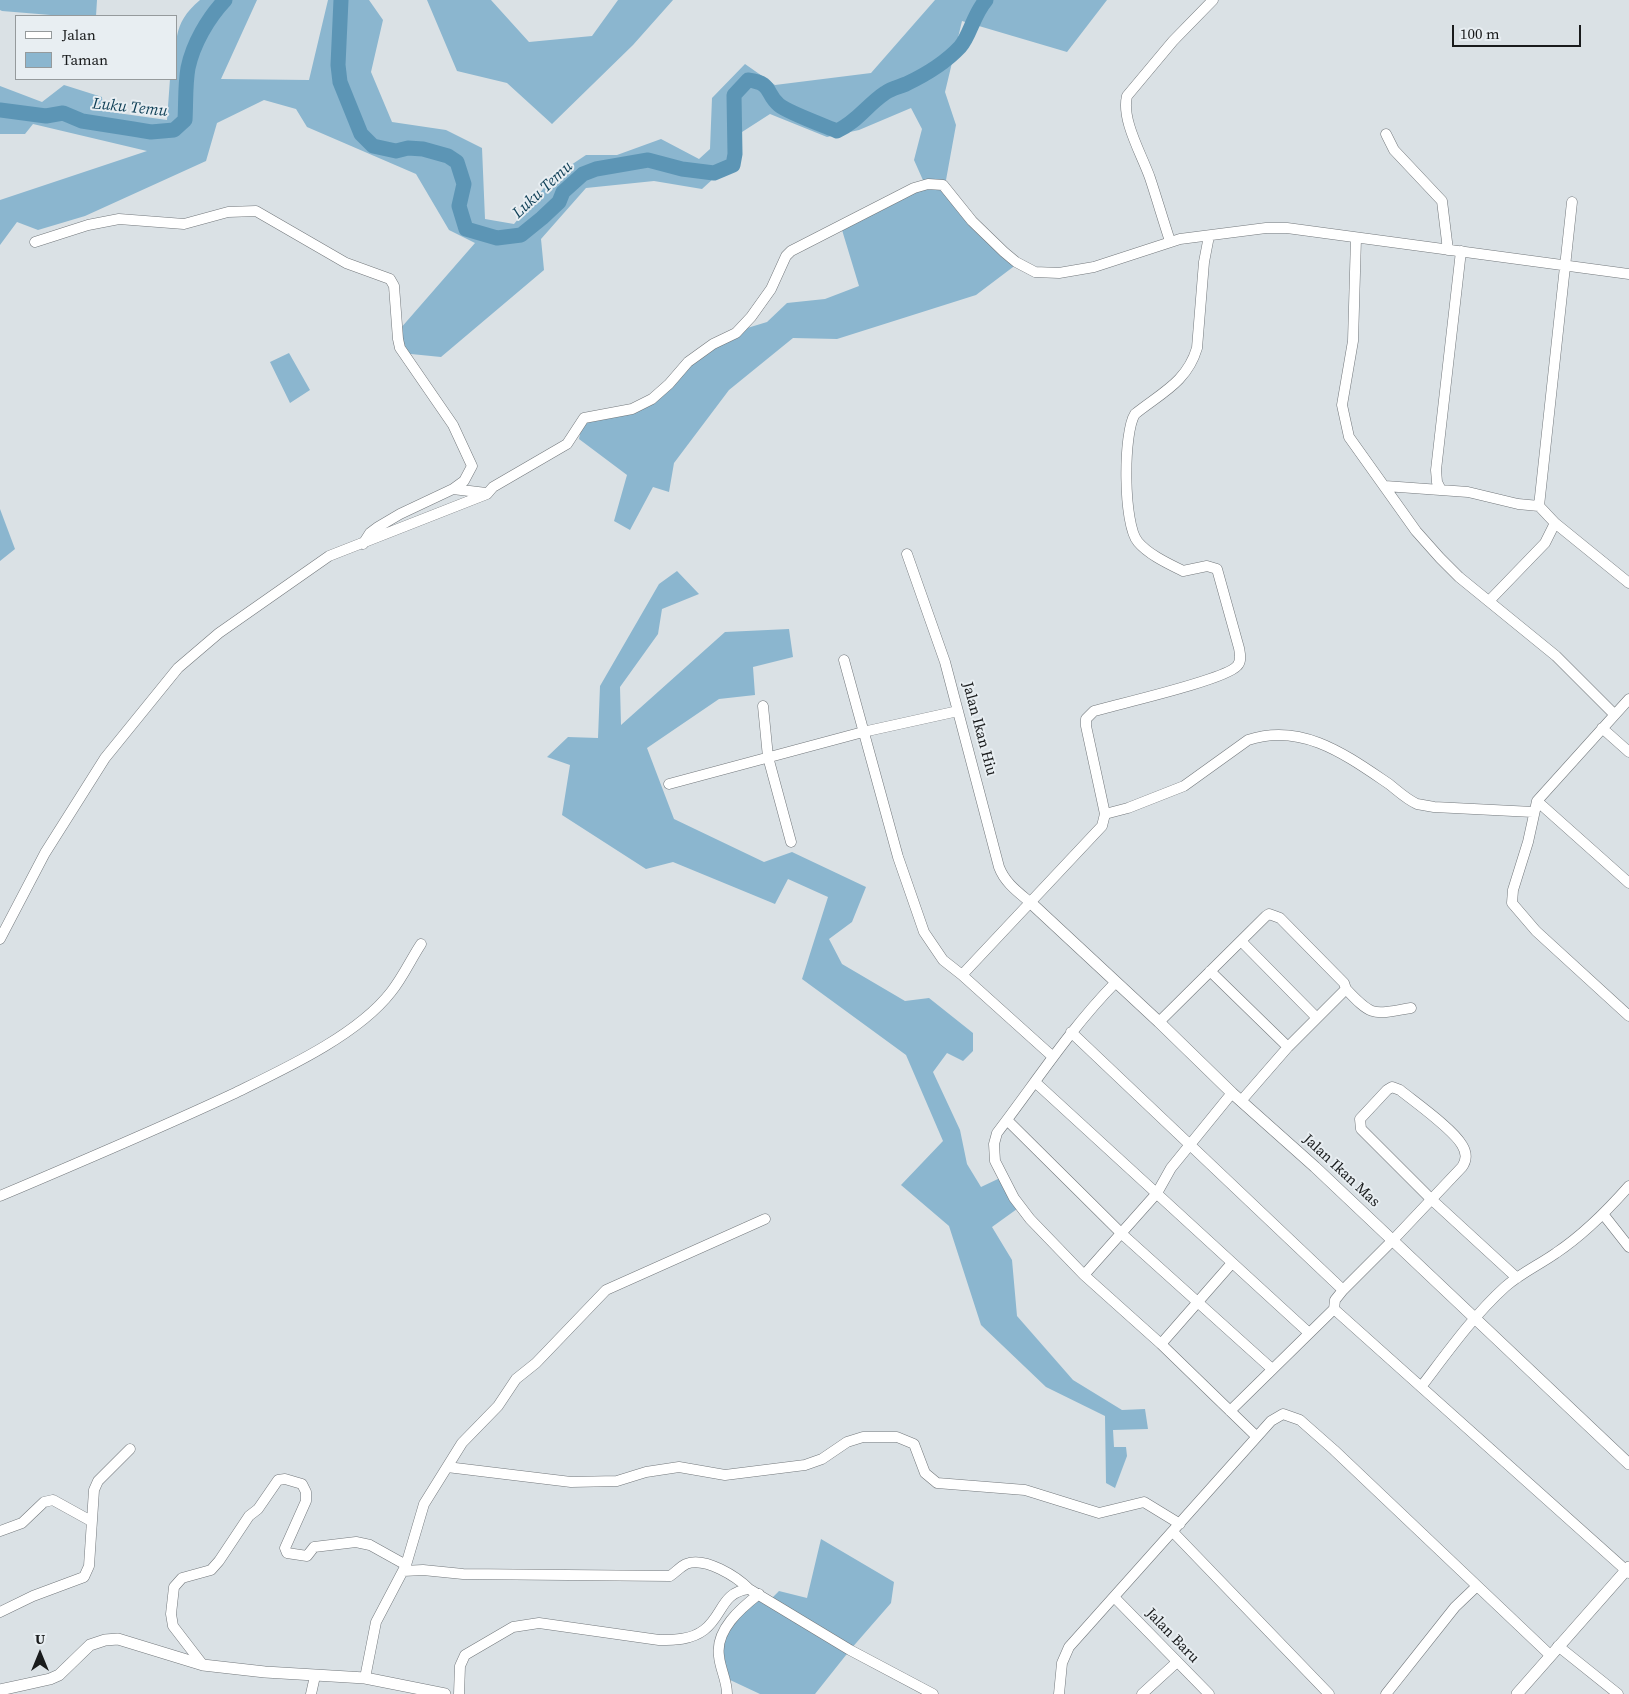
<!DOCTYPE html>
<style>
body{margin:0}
#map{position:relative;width:1629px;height:1694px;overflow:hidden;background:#dae1e5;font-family:"Source Serif 4",serif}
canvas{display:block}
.legend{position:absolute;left:15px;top:15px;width:162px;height:65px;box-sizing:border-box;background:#e8eef2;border:1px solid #959a9c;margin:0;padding:6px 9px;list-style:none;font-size:15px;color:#191b1c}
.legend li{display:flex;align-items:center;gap:10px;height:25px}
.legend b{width:25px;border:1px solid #959a9c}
.north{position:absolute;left:15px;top:1629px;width:50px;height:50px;-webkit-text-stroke:4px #e8eef2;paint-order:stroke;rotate:0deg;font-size:14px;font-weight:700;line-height:20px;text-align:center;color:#191b1c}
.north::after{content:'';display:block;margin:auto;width:18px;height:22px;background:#191b1c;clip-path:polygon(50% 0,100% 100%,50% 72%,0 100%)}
.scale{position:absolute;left:1452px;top:25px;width:129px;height:22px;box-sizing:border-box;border:2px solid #191b1c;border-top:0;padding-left:6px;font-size:15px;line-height:18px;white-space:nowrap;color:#191b1c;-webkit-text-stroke:4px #e8eef2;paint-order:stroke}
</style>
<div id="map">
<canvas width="1629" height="1694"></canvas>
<ul class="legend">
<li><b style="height:6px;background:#fff"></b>Jalan</li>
<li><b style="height:14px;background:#8bb6cf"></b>Taman</li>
</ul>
<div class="north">U</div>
<div class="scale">100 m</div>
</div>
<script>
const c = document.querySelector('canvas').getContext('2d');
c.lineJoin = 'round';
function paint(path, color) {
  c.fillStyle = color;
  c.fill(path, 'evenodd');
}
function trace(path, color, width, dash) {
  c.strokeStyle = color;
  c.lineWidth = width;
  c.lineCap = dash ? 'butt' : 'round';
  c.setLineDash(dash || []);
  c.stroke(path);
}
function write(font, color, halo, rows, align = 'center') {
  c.font = font + ' "Source Serif 4",serif';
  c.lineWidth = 4;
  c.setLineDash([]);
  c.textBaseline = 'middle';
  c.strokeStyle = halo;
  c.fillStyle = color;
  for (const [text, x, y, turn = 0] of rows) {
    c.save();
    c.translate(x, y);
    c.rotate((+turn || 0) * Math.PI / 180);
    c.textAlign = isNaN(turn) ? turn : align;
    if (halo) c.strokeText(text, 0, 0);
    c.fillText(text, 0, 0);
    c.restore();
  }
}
paint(new Path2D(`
 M0 0H97L96 16H63L2 11 0 10Z
 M200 0H257L221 79 309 80 328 0H369L383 20 371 72 392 122 446 130 482 148 485 219 514 224 553 177 586 155H617L661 139 699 159 710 149 712 98 745 64 775 85 871 73 935 0H1107L1067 52 962 21 945 92 956 125 944 191 1017 264 976 295 837 339 793 338 729 390 674 463 669 492 653 487 630 530 614 521 627 475 579 439 582 424 629 411 683 369 744 329 767 322 787 303 825 299 859 286 842 230 926 187 914 160 922 129 911 108 859 130 827 137 770 114 742 132 737 157 702 189 654 181 586 188 541 239 544 270 441 357 401 353 393 337 475 243 449 230 416 174 307 127 296 109 264 100 217 123 206 161 85 216 38 230 17 222 0 245V200L147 151 33 124 25 134H0V86L42 102 64 85 102 97 103 111 167 120 170 79H176C176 45 171 24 200 0Z
 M427 0H491L529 42 592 36 618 0H673L633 45 552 124 507 83 457 71Z
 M289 353 310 390 290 403 270 362Z
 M0 509 15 549 0 561Z
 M677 571 699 594 662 609 658 634 620 687 621 725 725 632 789 629 793 657 753 667 755 695 719 699 647 748 674 819 764 862 792 852 866 887 852 922 829 939 842 964 905 1001 929 998 973 1033V1051L963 1061 947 1053 933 1072 960 1130 967 1164 981 1187 1000 1178 1017 1209 992 1227 1012 1260 1017 1316 1073 1380 1122 1410 1145 1409 1148 1429 1113 1430 1114 1447H1126L1127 1456 1115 1488 1106 1483 1105 1416 1046 1387 981 1325 949 1226 901 1185 943 1141 906 1055 802 979 828 897 788 879 775 904 673 862 646 869 562 815 570 765 547 757 568 737 598 738 600 686 659 584Z
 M821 1539 894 1582 891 1603 850 1650 815 1694H760L728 1679 721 1642 744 1606 761 1595 770 1600 779 1591 807 1598Z`), '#8bb6cf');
trace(new Path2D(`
 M341 0 338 65 340 82 361 134 373 146 396 151 408 148 423 149 448 156 457 162 464 184 459 206 466 229 497 238 521 235 542 218 559 202 563 192 583 174 596 169 648 160 682 169 714 173 733 165 735 154 734 95 748 80C773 83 765 93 779 105 787 112 825 126 837 131 857 122 867 105 885 93 892 88 899 87 906 84 925 75 946 62 960 47 970 36 973 15 986 0
 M0 110 46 116 63 113 82 121 133 129 151 132 174 130 185 120C186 103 185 85 188 68 193 44 208 18 225 0`), '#5c95b5', 15);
const minor = new Path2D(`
 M1386 134 1394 150 1442 201 1448 250
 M1572 202 1539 506 1555 523 1629 583
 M1356 238 1353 341 1342 405 1349 437 1416 531 1440 558 1459 577 1556 656 1614 714
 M1170 241C1163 220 1157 199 1150 178 1142 155 1121 120 1127 96L1173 41 1213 0
 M35 242 88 225 119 219 184 224 228 212 256 211 346 263 390 279 394 286 398 339 400 348 453 425 472 466 464 481 453 489 400 514 378 527 370 533 363 544
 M1385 486 1468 492 1518 504 1539 506
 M453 489 486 493
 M1441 490 1437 482 1436 470 1461 251
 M907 554 945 662 999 867C1005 883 1018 892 1031 903
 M1489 601 1545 543 1555 523
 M844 660 898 857 924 932 943 960 962 975 1052 1056
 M1629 699 1537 801 1528 842 1513 890 1512 903 1536 931 1629 1016
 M763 706 768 757 791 842
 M1602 728 1629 752
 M669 784 863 732 958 711
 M1537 801 1629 883
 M1105 814 1128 808 1184 786 1248 740C1302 722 1346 755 1389 784 1398 791 1406 799 1417 804L1434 807 1533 812
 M0 939 45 853 105 758 178 668 219 633 329 556 487 494 493 487 567 444 584 418 632 409 652 399 669 384 688 362 713 344 736 333 751 317 771 289 786 256 791 251 914 188 928 184 943 185 972 221 1004 252 1016 262 1035 272 1059 273 1094 267 1180 239 1266 228H1287L1629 274
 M1241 941 1317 1018
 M1210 971 1288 1047
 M962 975 1102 826 1105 814 1086 726V719L1094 711C1118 704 1225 680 1237 666 1242 661 1240 654 1239 648L1217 569 1207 566 1183 571C1169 564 1149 555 1138 542 1123 525 1123 432 1135 414 1161 393 1187 382 1197 348L1204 262 1209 236
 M1115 983C1070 1029 1036 1082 997 1133L994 1144 995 1161 1014 1198 1030 1219 1084 1275 1161 1344 1256 1436
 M1346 989C1373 1018 1373 1014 1411 1008
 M1159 1022 1266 916 1269 914 1280 918 1344 983 1346 989 1288 1047 1241 1101
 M1071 1032 1343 1290
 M1035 1082 1309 1333
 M1007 1120 1122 1234 1272 1369
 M0 1196C78 1163 156 1130 233 1094 282 1070 357 1036 391 992 403 977 411 959 421 944
 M1603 1214 1629 1247
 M1084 1275 1157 1193 1171 1168 1232 1093
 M1334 1309 1629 1573
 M1161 1344 1232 1263
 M1421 1387C1447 1353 1473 1316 1505 1287 1521 1273 1539 1265 1556 1253 1583 1235 1607 1211 1629 1186
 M1230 1411 1334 1309 1335 1300 1343 1290 1393 1240 1462 1167C1467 1160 1467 1153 1462 1145 1453 1129 1416 1103 1400 1090L1392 1087 1387 1090 1360 1119 1361 1129 1431 1199 1517 1278
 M447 1467 571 1482 617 1481 646 1472 679 1467 725 1475 805 1465 822 1459 847 1442 863 1437H897L914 1444 925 1473 937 1483 1025 1490 1099 1513 1144 1502 1180 1524
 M0 1531 22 1523 44 1502 53 1500 91 1521
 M1173 1532 1329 1694
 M403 1571 423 1570 463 1574 670 1576C676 1572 680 1567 686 1564 705 1556 737 1577 749 1589
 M1115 1598 1209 1694
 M0 1612 33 1596 84 1577 89 1566 94 1490 98 1481 130 1449
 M1558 1646 1618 1694
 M203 1665 173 1626 171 1614 174 1587 182 1578 211 1570 219 1561 249 1516 258 1509 278 1480 285 1479 302 1484 306 1492V1501L285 1548 287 1553 307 1556 314 1547 356 1542 370 1545 406 1565
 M365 1678 376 1622 406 1565 424 1504 462 1443 498 1406 516 1379 536 1363 606 1290 765 1219
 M311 1694 315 1676
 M459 1694 460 1666 465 1655 513 1627 539 1623 659 1640C674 1640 691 1640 704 1630 723 1616 721 1592 749 1589L850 1650 933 1694
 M727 1694C727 1680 720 1669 719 1656 715 1630 741 1608 759 1594
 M1059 1694 1062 1663 1069 1647 1271 1421 1283 1414 1300 1420 1334 1450 1550 1655
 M1142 1694 1177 1662
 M1386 1694 1455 1607 1477 1586`);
const tertiary = new Path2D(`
 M1031 903 1159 1022 1232 1093 1315 1167 1629 1464
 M0 1690 50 1679 59 1675 90 1645 105 1640 118 1639 203 1665 265 1672 365 1678 445 1694
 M1517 1694 1629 1567`);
trace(minor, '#73787c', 11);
trace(tertiary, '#73787c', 12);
trace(minor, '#fff', 10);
trace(tertiary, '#fff', 11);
write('15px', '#191b1c', '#e8eef2', [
 ["Jalan Ikan Hiu",979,729,75],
 ["Jalan Ikan Mas",1341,1171,43],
 ["Jalan Baru",1172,1636,46]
]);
write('italic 16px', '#0f3f56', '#e8eef2', [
 ["Luku Temu",130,108,6],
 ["Luku Temu",543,190,-43]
]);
</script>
